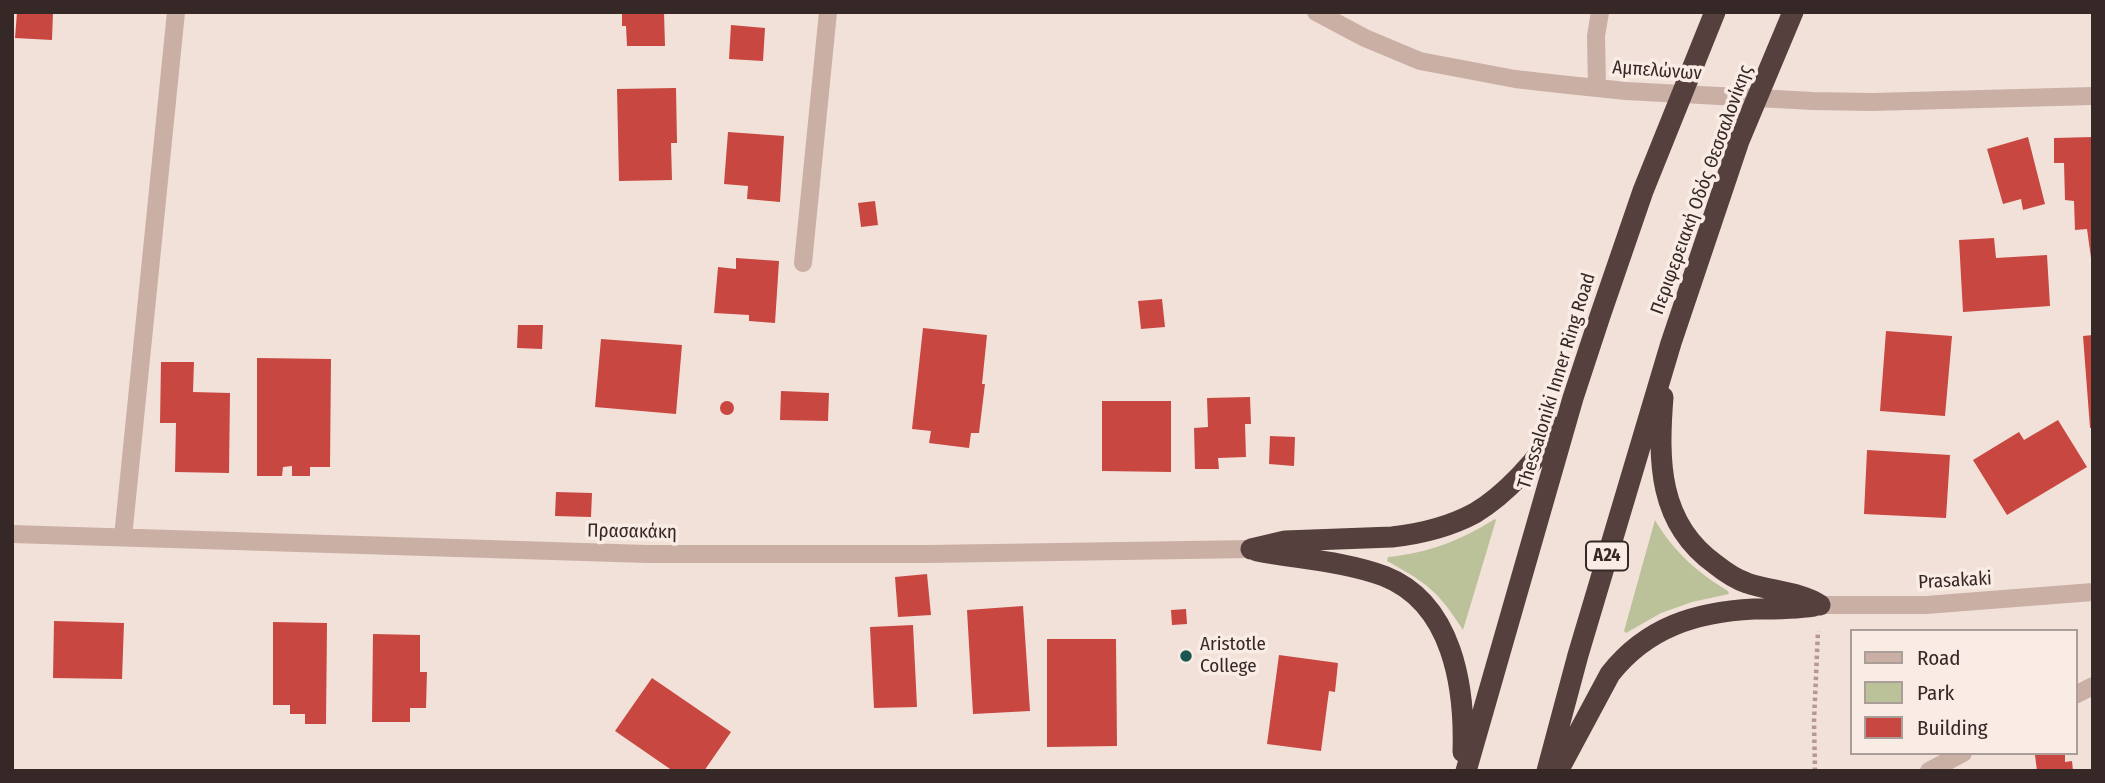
<!DOCTYPE html>
<meta charset="utf-8">
<style>
body{margin:0}
#map{position:relative;width:2105px;height:783px;overflow:hidden;background:#f2e1d9;font-family:"Fira Sans Condensed",sans-serif}
canvas{display:block}
.frame{position:absolute;inset:0;border:14px solid #352826;pointer-events:none}
.legend{position:absolute;left:1850px;top:629px;width:228px;height:126px;box-sizing:border-box;background:#f9ece5;border:2px solid #ab9e99;margin:0;padding:9px 12px;list-style:none;font-size:21px;color:#352826}
.legend li{display:flex;align-items:center;gap:14px;height:35px}
.legend b{width:35px;border:2px solid #ab9e99}
</style>
<div id="map">
<canvas width="2105" height="783"></canvas>
<div class="frame"></div>
<ul class="legend">
<li><b style="height:9px;background:#caafa5"></b>Road</li>
<li><b style="height:19px;background:#bbc199"></b>Park</li>
<li><b style="height:19px;background:#c84740"></b>Building</li>
</ul>
</div>
<script>
const c = document.querySelector('canvas').getContext('2d');
c.lineJoin = 'round';
function paint(path, color) {
  c.fillStyle = color;
  c.fill(path, 'evenodd');
}
function trace(path, color, width, dash) {
  c.strokeStyle = color;
  c.lineWidth = width;
  c.lineCap = dash ? 'butt' : 'round';
  c.setLineDash(dash || []);
  c.stroke(path);
}
function write(font, color, halo, rows, align = 'center') {
  c.font = font + ' "Fira Sans Condensed",sans-serif';
  c.lineWidth = 7;
  c.setLineDash([]);
  c.textBaseline = 'middle';
  c.strokeStyle = halo;
  c.fillStyle = color;
  for (const [text, x, y, turn = 0] of rows) {
    c.save();
    c.translate(x, y);
    c.rotate((+turn || 0) * Math.PI / 180);
    c.textAlign = isNaN(turn) ? turn : align;
    if (halo) c.strokeText(text, 0, 0);
    c.fillText(text, 0, 0);
    c.restore();
  }
}
paint(new Path2D(`
 M1495 519 1496 520 1463 630C1438 591 1427 583 1387 561L1388 557C1429 553 1461 540 1495 519Z
 M1655 520C1673 551 1698 573 1728 591L1729 594 1692 602 1661 613 1626 633 1624 631Z`), '#bbc199');
paint(new Path2D(`
 M17 12H53L52 40 15 38Z
 M622 12H664L665 46H627L626 26H622Z
 M731 25 765 28 763 61 729 59Z
 M676 88 677 143H671L672 180 619 181 617 89Z
 M728 132 784 136 780 202 747 199 748 186 724 184Z
 M2028 137 2045 204 2023 210 2021 199 2003 204 1987 149Z
 M2093 137V258H2091L2087 229 2075 230 2074 201 2065 200 2064 163H2054V138Z
 M875 201 878 225 861 227 858 203Z
 M1994 238 1996 258 2047 255 2050 306 1963 312 1959 240Z
 M736 258 779 261 775 323 749 321V315L714 313 718 267 736 269Z
 M1162 299 1165 327 1141 329 1138 301Z
 M518 325H543L542 349 517 348Z
 M923 328 987 335 982 384H985L979 433H971L969 448 929 443 931 431 912 429Z
 M1886 331 1952 336 1945 416 1880 411Z
 M2093 335V428H2090L2083 336Z
 M601 339 682 345 676 414 595 407Z
 M257 358 331 359 330 467H310V476H292V466L283 467 282 476H257Z
 M161 362H194L193 392 230 393 229 473 175 472 176 423H160Z
 M781 391 829 393 828 421 780 420Z
 M1250 397 1251 424H1245L1246 457 1218 458 1219 469H1195L1194 428 1208 427 1207 398Z
 M720 408a7 7 0 1 1 14 0a7 7 0 1 1-14 0Z
 M1102 401H1171V472L1102 471Z
 M2058 420 2087 467 2007 515 1973 460 2019 432 2024 440Z
 M1270 436 1295 437 1294 466 1269 464Z
 M1867 450 1950 455 1946 518 1864 514Z
 M556 492 592 493 591 517 555 516Z
 M927 574 931 615 898 617 895 577Z
 M1023 606 1030 711 973 714 967 610Z
 M1186 609 1187 624 1172 625 1171 610Z
 M54 621 124 623 122 679 53 678Z
 M273 622 327 623 326 724H305V714H290V705H273Z
 M913 625 917 707 874 708 870 627Z
 M373 634 420 635V672H427L426 708H410V722H372Z
 M1047 639H1116L1117 746 1047 747Z
 M1279 655 1338 663 1335 692 1329 691 1321 751 1267 744Z
 M652 678 731 732 704 771H673L615 731Z
 M2065 753V762L2072 761 2073 771H2037L2035 755Z`), '#c84740');
trace(new Path2D(`
 M1815 771 1814 721 1818 631`), '#b6988f', 4.5, [3.5, 3.5]);
trace(new Path2D(`
 M1316 12 1365 38 1420 61 1515 79 1559 84 1626 91 1813 101 1872 102 2093 96
 M1597 88 1596 36 1600 12
 M803 263 828 12
 M12 534 647 554H928L1251 549
 M123 537 176 12
 M1820 605H1926L2093 592
 M2075 695 2093 686
 M1929 771 1963 753`), '#caafa5', 18);
trace(new Path2D(`
 M1663 397C1658 461 1658 523 1715 564 1725 572 1735 579 1747 583 1769 591 1801 592 1820 605
 M1251 549 1285 541 1392 537C1419 534 1451 526 1475 513 1505 495 1540 458 1557 427
 M1257 551C1299 559 1343 561 1384 576 1453 603 1465 687 1463 752
 M1466 771 1573 398 1600 316 1643 191 1715 12
 M1547 771 1578 655 1671 343 1739 141 1793 12
 M1558 771 1610 674C1647 627 1696 612 1754 609 1774 609 1794 609 1814 606`), '#56403d', 21);
for (const [x, y, r, color] of [
 [1186,656,7,"#1b5750"]
]) {
  const dot = new Path2D();
  dot.arc(x, y, r, 0, 2 * Math.PI);
  c.fillStyle = color;
  c.fill(dot);
  trace(dot, '#f9ece5', 2.5);
}
for (const [x, y, w] of [
 [1607,556,42]
]) {
  const box = new Path2D();
  box.roundRect(x - w / 2, y - 14.5, w, 29, 5);
  c.fillStyle = '#f9ece5';
  c.fill(box);
  trace(box, '#352826', 2);
}
write('bold 18px', '#352826', null, [
 ["Α24",1607,556]
]);
write('19px', '#352826', '#f9ece5', [
 ["Αμπελώνων",1657,71,4],
 ["Περιφερειακή Οδός Θεσσαλονίκης",1702,190,-70],
 ["Thessaloniki Inner Ring Road",1557,381,-73],
 ["Πρασακάκη",632,532,1],
 ["Prasakaki",1955,581,-3]
]);
write('19px', '#352826', '#f9ece5', [
 ["Aristotle",1200,645],
 ["College",1200,667]
], 'left');
</script>
